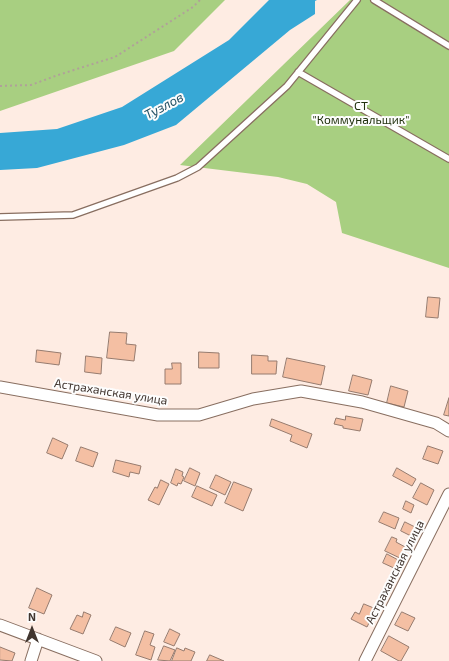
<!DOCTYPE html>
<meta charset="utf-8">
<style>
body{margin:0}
#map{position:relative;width:449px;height:661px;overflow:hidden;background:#feece3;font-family:"Exo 2",sans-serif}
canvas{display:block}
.north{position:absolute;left:12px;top:609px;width:40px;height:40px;-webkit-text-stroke:3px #fdfdfd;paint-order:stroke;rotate:0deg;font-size:11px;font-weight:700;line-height:16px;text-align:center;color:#40352f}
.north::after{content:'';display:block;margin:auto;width:14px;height:18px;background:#40352f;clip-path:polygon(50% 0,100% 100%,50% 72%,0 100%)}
</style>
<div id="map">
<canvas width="449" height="661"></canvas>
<div class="north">N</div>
</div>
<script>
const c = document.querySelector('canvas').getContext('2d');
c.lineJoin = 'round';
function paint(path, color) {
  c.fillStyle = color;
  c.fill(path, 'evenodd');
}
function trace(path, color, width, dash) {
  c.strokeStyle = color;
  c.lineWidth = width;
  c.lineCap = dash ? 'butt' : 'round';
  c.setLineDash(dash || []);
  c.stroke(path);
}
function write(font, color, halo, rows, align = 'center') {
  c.font = font + ' "Exo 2",sans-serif';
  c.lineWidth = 4;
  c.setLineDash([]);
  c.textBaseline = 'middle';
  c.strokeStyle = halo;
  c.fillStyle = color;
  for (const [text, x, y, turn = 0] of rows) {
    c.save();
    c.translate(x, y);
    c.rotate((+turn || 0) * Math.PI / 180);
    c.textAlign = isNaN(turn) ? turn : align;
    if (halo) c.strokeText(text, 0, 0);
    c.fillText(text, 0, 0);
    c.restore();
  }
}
paint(new Path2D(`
 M0 0H225L174 51 0 111Z
 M350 0H449V268L342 233 336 202 307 184 278 177 180 165Z`), '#a8cf81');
paint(new Path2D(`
 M269 0H317L315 1V14L290 30 176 125 124 145 37 168 0 170V133L57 129 122 107 229 40Z`), '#37a8d6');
const building = new Path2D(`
 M428 297 440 298 438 318 426 317Z
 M110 332 127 333 126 344 136 345 134 361 107 358Z
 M37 350 61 353 59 365 36 362Z
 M199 352 219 353V368H199Z
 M252 355 268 356V361H277L276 374H252Z
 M86 356 102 358 101 374 85 372Z
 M287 358 325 366 321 385 283 377Z
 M172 363H181V384H165V369H172Z
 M353 375 372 380 368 395 349 391Z
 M391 386 408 391 404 407 387 403Z
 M449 398V416L444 415Z
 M346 416 363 419 360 431 343 428V426L334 424 336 418 345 420Z
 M272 419 312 434 307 448 290 441 292 435 270 426Z
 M53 438 68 445 62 459 47 453Z
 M428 446 443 451 438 464 423 459Z
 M81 447 98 453 93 467 76 461Z
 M116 460 141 466 139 474 130 472 129 477 113 472Z
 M190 468 200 473 195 486 184 481Z
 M397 468 416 479 412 486 393 476Z
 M176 469 183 472 182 476 184 477 181 484 178 483 177 486 171 483Z
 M216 475 231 482 225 495 210 488Z
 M161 480 169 484 159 505 148 500 155 487 157 488Z
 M234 482 252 489 243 511 225 503Z
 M421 483 434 490 427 505 413 498Z
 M197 486 217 495 212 506 192 497Z
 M406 501 414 505 411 513 403 509Z
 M384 512 399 518 395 529 379 522Z
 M405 522 419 529 415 538 401 531Z
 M392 537 397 539 396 542 407 548 402 559 385 551Z
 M387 554 400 561 396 569 383 563Z
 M37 588 52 595 44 614 29 608Z
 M364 604 376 609 367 627 351 619 355 612 359 614Z
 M84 612 91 615 83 634 70 629 77 615 82 617Z
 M402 612 415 618 408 631 395 625Z
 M116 627 131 633 125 647 110 640Z
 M170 629 180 634 174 646 164 642Z
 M145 631 154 634 150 645 155 647 151 660 136 655Z
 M389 636 409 647 401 661H399L381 651Z
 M164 646 175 650 170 661 158 660Z
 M0 647 15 653 12 661 0 660Z
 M177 648 184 651 185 648 195 652 191 661H172Z
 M210 655 224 661H207Z`);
paint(building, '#f4bfa3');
trace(building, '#967b6e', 1);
const service = new Path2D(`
 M374 0 449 46
 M298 72 449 159
 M0 217 73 215 177 178 198 167 287 86 357 0`);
const minor = new Path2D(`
 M0 387 158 415H199L253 399 301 391 362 402 436 423 449 431
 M0 625 96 661
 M31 661 38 639
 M365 661 449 494`);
trace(service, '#886e60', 8);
trace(minor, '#886e60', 13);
trace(new Path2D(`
 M0 86 31 85 58 75 115 57 193 7 200 0`), '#b0a199', 2, [2, 3]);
trace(service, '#fff', 5.5);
trace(minor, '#fff', 11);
write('12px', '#22320f', '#fdfdfd', [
 ["СТ",361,106],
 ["\"Коммунальщик\"",361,120]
]);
write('12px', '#40352f', '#fdfdfd', [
 ["Астраханская улица",111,392,9],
 ["Астраханская улица",395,572,-63]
]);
write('italic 13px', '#275468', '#fdfdfd', [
 ["Тузлов",164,106,-28]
]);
</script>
